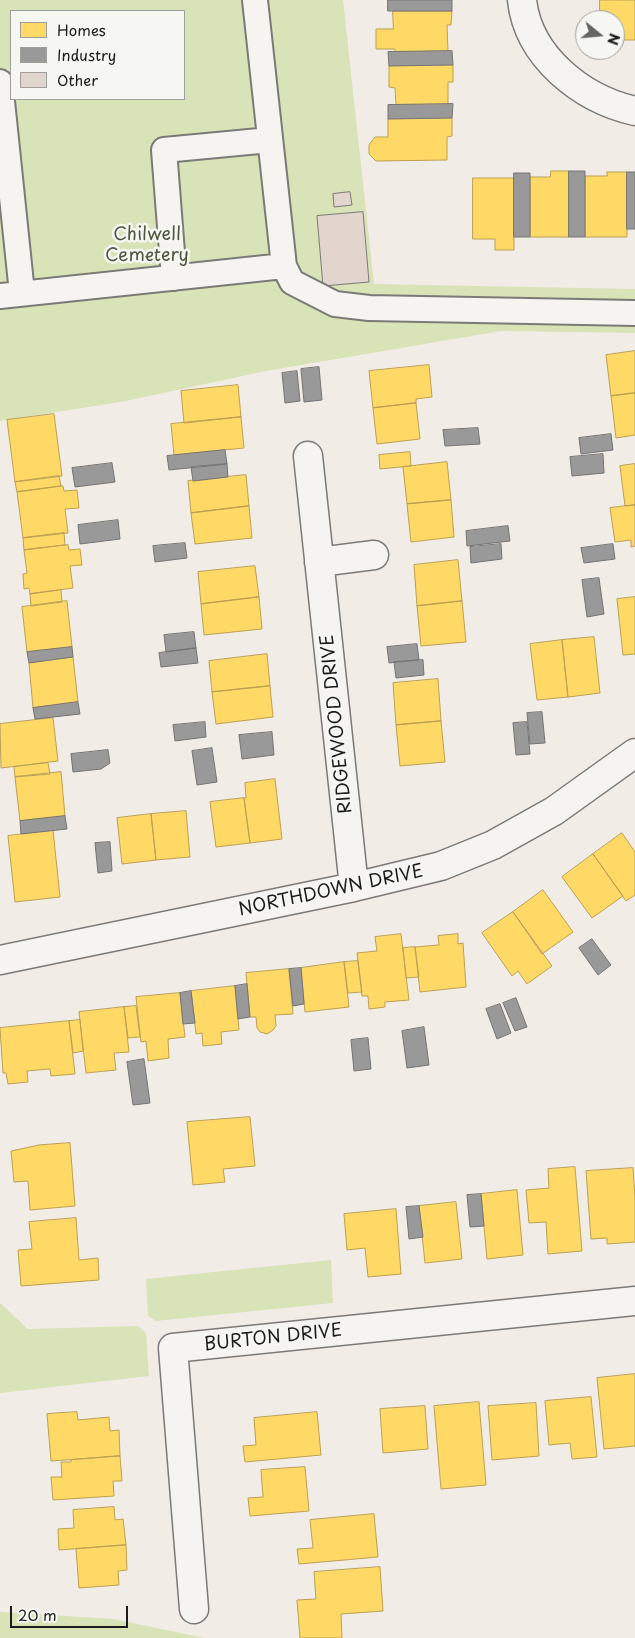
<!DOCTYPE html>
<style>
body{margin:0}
#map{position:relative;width:635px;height:1638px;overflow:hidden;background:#f2ece7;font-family:"Playpen Sans",sans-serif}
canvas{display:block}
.legend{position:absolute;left:10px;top:10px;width:175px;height:90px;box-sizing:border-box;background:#f6f6f2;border:1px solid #9f9f9c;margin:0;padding:6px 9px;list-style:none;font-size:15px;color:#1c1c1c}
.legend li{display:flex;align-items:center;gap:10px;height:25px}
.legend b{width:25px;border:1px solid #9f9f9c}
.north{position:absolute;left:575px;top:10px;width:50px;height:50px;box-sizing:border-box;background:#f6f6f2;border:1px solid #9f9f9c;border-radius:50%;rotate:107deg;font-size:14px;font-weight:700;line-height:20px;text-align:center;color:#1c1c1c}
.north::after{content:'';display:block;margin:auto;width:18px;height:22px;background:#676563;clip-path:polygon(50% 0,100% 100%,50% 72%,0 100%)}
.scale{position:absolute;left:10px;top:1606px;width:118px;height:22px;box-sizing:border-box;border:2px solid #1c1c1c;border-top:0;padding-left:6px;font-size:15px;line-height:18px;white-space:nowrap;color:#1c1c1c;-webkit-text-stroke:4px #f6f6f2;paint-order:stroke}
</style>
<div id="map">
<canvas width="635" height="1638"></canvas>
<ul class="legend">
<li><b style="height:14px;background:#ffd966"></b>Homes</li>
<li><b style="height:14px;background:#999"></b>Industry</li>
<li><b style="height:14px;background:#e2d5ce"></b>Other</li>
</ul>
<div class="north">N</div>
<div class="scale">20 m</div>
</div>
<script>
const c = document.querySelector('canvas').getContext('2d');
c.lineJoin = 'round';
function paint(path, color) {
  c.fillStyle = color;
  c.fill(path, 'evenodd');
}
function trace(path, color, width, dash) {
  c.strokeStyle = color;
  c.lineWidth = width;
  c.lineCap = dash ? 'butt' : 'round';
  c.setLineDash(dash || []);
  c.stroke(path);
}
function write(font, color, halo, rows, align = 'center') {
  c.font = font + ' "Playpen Sans",sans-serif';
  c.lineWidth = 5;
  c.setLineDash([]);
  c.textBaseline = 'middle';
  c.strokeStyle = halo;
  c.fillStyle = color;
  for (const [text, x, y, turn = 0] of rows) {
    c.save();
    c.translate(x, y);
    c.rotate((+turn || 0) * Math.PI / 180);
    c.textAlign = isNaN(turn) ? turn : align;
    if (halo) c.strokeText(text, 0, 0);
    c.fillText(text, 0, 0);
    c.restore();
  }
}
paint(new Path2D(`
 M0 0H343L374 284 635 289V333L501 331 266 371 126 401 0 421ZM11 11H184V99H11Z
 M331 1260 333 1303 156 1321 148 1316 146 1279Z
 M0 1303 28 1329 138 1326 146 1333 149 1376 0 1393Z
 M0 1612 114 1619 204 1638H0Z`), '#d8e3b8');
const homes = new Path2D(`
 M600 0H635V40H623V34H615V20H600Z
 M393 11H452L451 25H447L448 51 395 52V49H376V29H393Z
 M453 65V82H448V105H396L395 88 389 87V66Z
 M452 118V136L447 137V160L376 161 369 154V145L375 137H388V119Z
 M551 171H569V237H530V177H550Z
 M607 172H627V237H585V176H607Z
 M473 178H514V250H495V239H473Z
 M635 351V393L611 396 606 355Z
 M429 365 432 397 416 399V403L373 408 369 371Z
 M238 385 241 417 184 423 181 391Z
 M635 393V435L616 438 611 396Z
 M416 403 420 439 377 444 373 408Z
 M54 414 62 476 15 482 7 420Z
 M241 417 244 448 174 455 171 424Z
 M410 452 411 466 380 469 379 455Z
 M447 462 451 500 407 504 403 467Z
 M635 464V505L625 506 620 466Z
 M246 475 249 506 191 513 188 481Z
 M59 476 61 486 17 492 15 482Z
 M61 486H63L64 491 77 490 79 508 65 509 68 533 23 538 17 492Z
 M451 500 454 537 411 542 407 504Z
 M635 505V546L631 547V540L615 542 610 508Z
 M249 506 252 538 195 544 191 513Z
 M64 533 65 545 24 550 23 538Z
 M68 545 69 550 80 549 82 565 70 566 73 588 30 594 29 588 24 589 23 574 27 573 24 550Z
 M458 560 462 601 417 606 414 565Z
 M255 566 259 597 201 604 198 572Z
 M61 590 62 602 31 606 30 594Z
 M259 597 262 629 204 635 201 604Z
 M635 597V654L623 655 617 599Z
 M67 601 72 647 27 652 22 607Z
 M462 601 466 642 421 646 417 606Z
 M594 637 600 693 568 697 562 640Z
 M562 640 568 697 537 700 530 644Z
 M267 654 270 686 212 692 209 661Z
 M73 657 78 702 33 708 29 663Z
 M438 679 441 721 396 725 393 683Z
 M270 686 273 717 216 724 212 692Z
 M53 718 58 761 1 768 0 724Z
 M441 721 445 762 400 766 396 725Z
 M48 763 50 774 15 777 14 767Z
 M61 772 65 816 20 821 15 777Z
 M275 779 282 839 250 843 244 798H246L245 783Z
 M244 798 250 843 216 847 210 802Z
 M186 811 190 857 156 860 151 814Z
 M151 814 156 860 122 864 117 818Z
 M53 830 60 897 15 902 8 836Z
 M622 833 635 852V895L626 901 593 854Z
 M593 854 623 896 592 918 562 877Z
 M543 890 573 932 542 954 513 912Z
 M513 912 552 966 527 984 518 971 512 976 482 933Z
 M401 934 409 1000 385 1002V1007L369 1009 368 996H362L357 953 377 951 375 937Z
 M458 934V944L463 943 466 987 420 992 415 947 439 945 438 936Z
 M415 947 419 977 406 978 403 948Z
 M358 961 362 992 348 993 344 962Z
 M344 962 349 1007 305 1012 301 968Z
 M289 969 293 1014 275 1015 276 1026 273 1030 267 1034 260 1032 257 1028 256 1017H250L246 973Z
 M235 986 239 1030 221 1032 222 1044 203 1046 202 1033 196 1034 191 991Z
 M180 993 185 1037 168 1039 169 1058 148 1061 146 1041 141 1042 136 997Z
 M136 1006 140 1037 128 1038 124 1007Z
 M124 1007 129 1052 114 1053 116 1070 86 1073 79 1012Z
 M80 1020 83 1051 73 1053 69 1021Z
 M69 1021 75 1074 51 1076 50 1069 27 1071 28 1082 8 1084 6 1073H3L0 1028Z
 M250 1117 255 1166 223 1169 225 1182 193 1185 187 1122Z
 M70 1143 75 1206 30 1210 28 1181 14 1182 11 1151 39 1145Z
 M575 1167 582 1251 548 1254 546 1222 529 1223 526 1190 549 1188 548 1169Z
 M633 1168 635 1197V1242L607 1244V1238L591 1239 586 1171Z
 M517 1190 523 1255 487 1259 481 1194Z
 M456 1202 462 1259 425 1263 419 1206Z
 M396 1209 401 1274 368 1277 365 1248 347 1250 344 1214Z
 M76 1218 79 1260 98 1258 99 1280 21 1286 18 1250 32 1249 29 1222Z
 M635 1374V1446L604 1449 597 1378Z
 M591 1397 597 1457 572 1459 570 1443 549 1445 545 1401Z
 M479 1402 486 1485 441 1489 434 1406Z
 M536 1403 539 1456 492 1460 488 1406Z
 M425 1406 428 1449 383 1453 380 1409Z
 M77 1412 78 1420 109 1417 110 1431 119 1430 120 1456 51 1461 47 1414Z
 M317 1412 321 1455 245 1462 243 1446 256 1445 254 1418Z
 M120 1456 122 1481H113L114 1496 53 1500 51 1477H62L61 1462H71V1460Z
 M305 1467 309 1511 250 1516 248 1498 263 1497 261 1470Z
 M114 1507 115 1520 123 1519 126 1545 59 1550 58 1529 74 1528 73 1510Z
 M374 1514 378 1557 299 1564 297 1549 313 1548 310 1520Z
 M126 1545 127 1570 118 1571 119 1585 79 1588 76 1549Z
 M380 1567 383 1611 341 1614 342 1638H300L297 1600 316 1599 314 1572Z`);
paint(homes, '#ffd966');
trace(homes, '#bba050', 1);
const industry = new Path2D(`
 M388 0H452V11H388Z
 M452 51 453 65 389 66 388 52Z
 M453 104 452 118 388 119V105Z
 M569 171H585V237H569Z
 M627 172H635V229H627Z
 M514 173H530V237H514Z
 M319 367 322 400 304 402 301 369Z
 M297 371 300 401 285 403 282 373Z
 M478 428 480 444 445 446 443 430Z
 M611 434 613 450 581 454 579 438Z
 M225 450 227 464 169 470 167 456Z
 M603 454 604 473 572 476 570 457Z
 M112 463 115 482 75 487 72 468Z
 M227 464 228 477 193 481 191 467Z
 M118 520 120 539 80 544 78 525Z
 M508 526 510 541 467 546 466 531Z
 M185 543 187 558 155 562 153 546Z
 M501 544 502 559 471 563 470 547Z
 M613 544 615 559 584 563 581 548Z
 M599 578 604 614 587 617 582 580Z
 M194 632 196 648 166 652 164 635Z
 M417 644 419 660 389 663 387 647Z
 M72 647 73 657 29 663 27 652Z
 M196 648 198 663 161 667 159 653Z
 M423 660 424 675 396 678 394 662Z
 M78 702 80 714 35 719 33 708Z
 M542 712 545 743 530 744 527 713Z
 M205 722 206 737 175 741 173 725Z
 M527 722 530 754 516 755 513 723Z
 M272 732 274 755 242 759 239 735Z
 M212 748 217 782 197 785 192 751Z
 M108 750 110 763 101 769 73 772 71 754Z
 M65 816 67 829 21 834 20 821Z
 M110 842 112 871 98 873 95 843Z
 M592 939 611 965 598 975 579 948Z
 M301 968 304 1004 293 1006 289 969Z
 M247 984 250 1017 238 1019 235 986Z
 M191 991 195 1023 183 1024 180 993Z
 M516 998 527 1027 515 1031 503 1003Z
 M500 1004 511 1033 497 1039 486 1009Z
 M424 1027 429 1065 407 1068 402 1031Z
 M368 1038 371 1069 354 1071 351 1040Z
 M144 1059 150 1103 133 1105 127 1062Z
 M481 1194 484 1226 470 1227 467 1195Z
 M419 1206 423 1237 409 1239 406 1207Z`);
paint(industry, '#999');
trace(industry, '#747474', 1);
const building = new Path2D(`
 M350 192 352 205 334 207 333 194Z
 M363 212 369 282 323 286 317 216Z`);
paint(building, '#e2d5ce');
trace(building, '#7c7a77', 1);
const lane = new Path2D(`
 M255 0 284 266 292 282 335 304 369 308 635 313
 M0 82 22 293
 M174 278 164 150 270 140
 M0 296 284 266`);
const street = new Path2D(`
 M522 0C528 57 582 99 635 111
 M308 456 354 887
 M319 562 374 555
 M0 960 354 887 441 866 493 845 554 811 635 753
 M194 1609 173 1348 635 1301`);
trace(lane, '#7c7a77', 28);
trace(street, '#7c7a77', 31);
trace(lane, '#f5f4f1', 24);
trace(street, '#f5f4f1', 28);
write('18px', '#4e563f', '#f6f6f2', [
 ["Chilwell",147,235],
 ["Cemetery",147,256]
]);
write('18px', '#1c1c1c', '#f6f6f2', [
 ["RIDGEWOOD DRIVE",337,724,-96],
 ["NORTHDOWN DRIVE",331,891,-12],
 ["BURTON DRIVE",273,1338,-6]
]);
</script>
